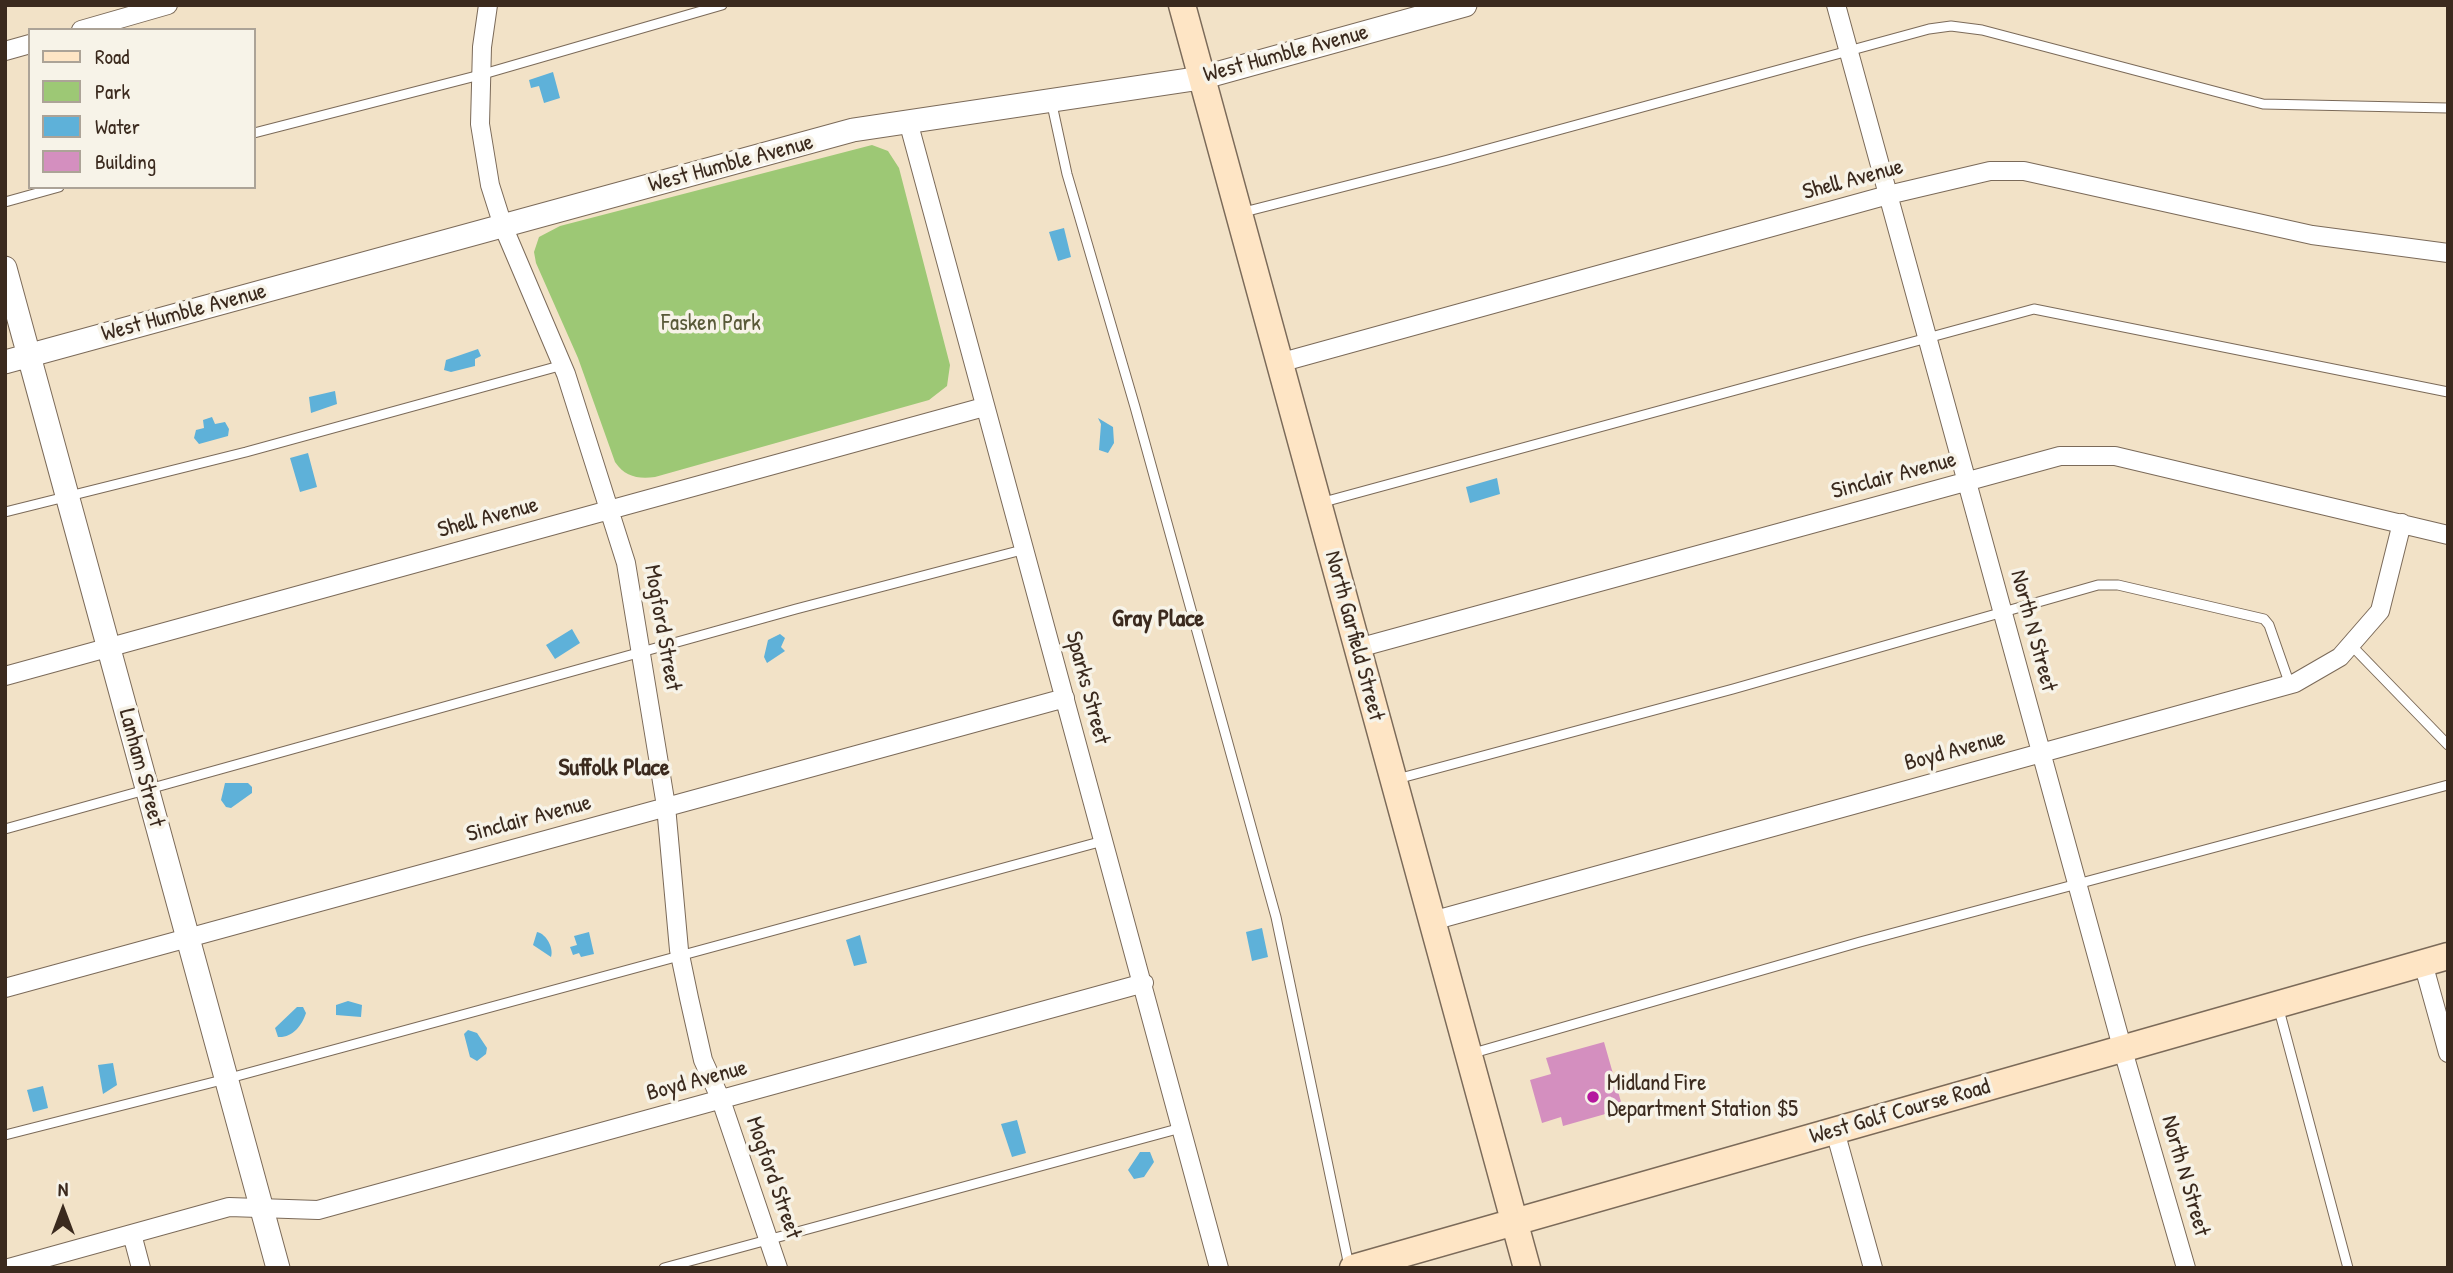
<!DOCTYPE html>
<style>
body{margin:0}
#map{position:relative;width:2453px;height:1273px;overflow:hidden;background:#f2e2c7;font-family:"Patrick Hand",sans-serif}
canvas{display:block}
.frame{position:absolute;inset:0;border:7px solid #3b2a1e;pointer-events:none}
.legend{position:absolute;left:28px;top:28px;width:228px;height:161px;box-sizing:border-box;background:#f7f3e8;border:2px solid #aca397;margin:0;padding:9px 12px;list-style:none;font-size:21px;color:#3b2a1e}
.legend li{display:flex;align-items:center;gap:14px;height:35px}
.legend b{width:35px;border:2px solid #aca397}
.north{position:absolute;left:28px;top:1175px;width:70px;height:70px;-webkit-text-stroke:5px #f7f3e8;paint-order:stroke;rotate:0deg;font-size:19px;font-weight:700;line-height:28px;text-align:center;color:#3b2a1e}
.north::after{content:'';display:block;margin:auto;width:24px;height:32px;background:#3b2a1e;clip-path:polygon(50% 0,100% 100%,50% 72%,0 100%)}
</style>
<div id="map">
<canvas width="2453" height="1273"></canvas>
<div class="frame"></div>
<ul class="legend">
<li><b style="height:9px;background:#fee5c5"></b>Road</li>
<li><b style="height:19px;background:#9dc875"></b>Park</li>
<li><b style="height:19px;background:#5eb1d9"></b>Water</li>
<li><b style="height:19px;background:#d48fbf"></b>Building</li>
</ul>
<div class="north">N</div>
</div>
<script>
const c = document.querySelector('canvas').getContext('2d');
c.lineJoin = 'round';
function paint(path, color) {
  c.fillStyle = color;
  c.fill(path, 'evenodd');
}
function trace(path, color, width, dash) {
  c.strokeStyle = color;
  c.lineWidth = width;
  c.lineCap = dash ? 'butt' : 'round';
  c.setLineDash(dash || []);
  c.stroke(path);
}
function write(font, color, halo, rows, align = 'center') {
  c.font = font + ' "Patrick Hand",sans-serif';
  c.lineWidth = 7;
  c.setLineDash([]);
  c.textBaseline = 'middle';
  c.strokeStyle = halo;
  c.fillStyle = color;
  for (const [text, x, y, turn = 0] of rows) {
    c.save();
    c.translate(x, y);
    c.rotate((+turn || 0) * Math.PI / 180);
    c.textAlign = isNaN(turn) ? turn : align;
    if (halo) c.strokeText(text, 0, 0);
    c.fillText(text, 0, 0);
    c.restore();
  }
}
paint(new Path2D(`
 M872 145 888 151 899 168 950 365 947 386 929 400 655 477C638 479 625 477 615 462L578 358 536 263 534 252 539 237 560 226Z`), '#9dc875');
paint(new Path2D(`
 M553 72 560 98 544 103 539 86 531 88 529 80Z
 M1064 228 1071 257 1058 261 1049 232Z
 M478 349 481 356 475 359V366L451 372 444 370 446 360Z
 M335 391 337 404 311 413 309 397Z
 M212 417 215 424 225 422 229 429 228 436 199 444 194 438 196 430 204 428 203 420Z
 M1098 418 1113 427 1114 443 1108 453 1099 450 1101 424Z
 M308 453 317 487 300 492 290 458Z
 M1497 478 1500 494 1470 503 1466 487Z
 M572 629 580 643 555 659 546 645Z
 M780 634 785 638 781 647 785 651 767 663 764 657 768 640Z
 M225 783H248L252 787V793L231 808 226 807 221 800Z
 M1262 928 1268 957 1252 961 1246 932Z
 M537 932C547 934 554 949 551 957L533 945Z
 M589 932 594 954 581 957 579 953 573 955 570 947 577 945 574 936Z
 M860 935 867 963 854 966 846 940Z
 M348 1001 362 1005 361 1017 336 1015V1005Z
 M297 1007H303L306 1013C302 1026 292 1038 278 1037L275 1028Z
 M468 1030 477 1033 487 1048 486 1054 477 1061 470 1057 464 1034Z
 M113 1063 117 1085 103 1094 98 1065Z
 M43 1086 48 1108 33 1112 27 1090Z
 M1017 1120 1026 1153 1012 1157 1001 1124Z
 M1140 1152H1150L1154 1162 1144 1177 1134 1179 1128 1170Z`), '#5eb1d9');
paint(new Path2D(`
 M1604 1042 1623 1109 1563 1126 1561 1117 1542 1123 1530 1080 1551 1074 1546 1058Z`), '#d48fbf');
const service = new Path2D(`
 M1051 100 1067 174 1135 407 1276 917 1349 1266
 M254 133 480 75 722 5
 M5 202 59 187
 M1240 213 1448 160 1929 29 1951 26 1982 30 2263 104 2448 108
 M1320 503 2034 309 2448 392
 M5 512 246 452 563 365
 M2351 645 2448 745
 M1397 779 1733 689 2098 585H2118L2264 619 2269 625 2290 685
 M5 829 796 609 1022 550
 M2278 1006 2348 1268
 M1470 1054 1860 942 2448 785
 M5 1135 226 1079 1103 841
 M664 1268 1181 1128`);
const minor = new Path2D(`
 M488 5 482 47 480 124 490 185 503 226 566 374 626 563 666 806 679 950 689 998 703 1060 721 1100 778 1268
 M1836 5 2122 1047 2186 1268
 M81 30 168 5
 M5 51 30 44
 M908 121 1219 1268
 M1279 363 1888 195 1990 171H2024L2312 235 2448 253
 M1358 648 2060 456H2115L2448 535
 M5 676 984 407
 M1432 921 2295 683 2340 657 2380 611 2402 523
 M2423 963 2448 1053
 M5 988 1065 698
 M1835 1131 1873 1268
 M132 1234 141 1268
 M9 1268 229 1207 318 1210 1144 983`);
const tertiary = new Path2D(`
 M5 268 278 1268
 M5 362 853 130 1201 78 1465 5`);
const secondary = new Path2D(`
 M1182 5 1527 1268
 M1353 1268 2448 956`);
trace(service, '#7b6a59', 11);
trace(minor, '#7b6a59', 20);
trace(tertiary, '#7b6a59', 25);
trace(secondary, '#7b6a59', 29);
trace(service, '#fff', 9);
trace(minor, '#fff', 18);
trace(tertiary, '#fff', 23);
trace(secondary, '#fee5c5', 26);
for (const [x, y, r, color] of [
 [1593,1097,7,"#b5179e"]
]) {
  const dot = new Path2D();
  dot.arc(x, y, r, 0, 2 * Math.PI);
  c.fillStyle = color;
  c.fill(dot);
  trace(dot, '#f7f3e8', 2.5);
}
write('23px', '#3b2a1e', '#f7f3e8', [
 ["West Humble Avenue",1286,54,-15],
 ["West Humble Avenue",731,164,-15],
 ["Shell Avenue",1853,180,-15],
 ["West Humble Avenue",184,313,-15],
 ["Sinclair Avenue",1894,476,-15],
 ["Shell Avenue",488,518,-15],
 ["Mogford Street",662,628,80],
 ["North N Street",2033,631,75],
 ["North Garfield Street",1354,636,75],
 ["Sparks Street",1087,688,75],
 ["Boyd Avenue",1955,751,-15],
 ["Lanham Street",141,768,75],
 ["Sinclair Avenue",529,819,-15],
 ["Boyd Avenue",697,1081,-15],
 ["West Golf Course Road",1900,1112,-16],
 ["North N Street",2185,1176,74],
 ["Mogford Street",773,1178,71]
]);
write('23px', '#585938', '#f7f3e8', [
 ["Fasken Park",711,324]
]);
write('23px', '#3b2a1e', '#f7f3e8', [
 ["Midland Fire",1607,1084],
 ["Department Station $5",1607,1110]
], 'left');
write('bold 24px', '#3b2a1e', '#f7f3e8', [
 ["Gray Place",1158,620],
 ["Suffolk Place",614,769]
]);
</script>
